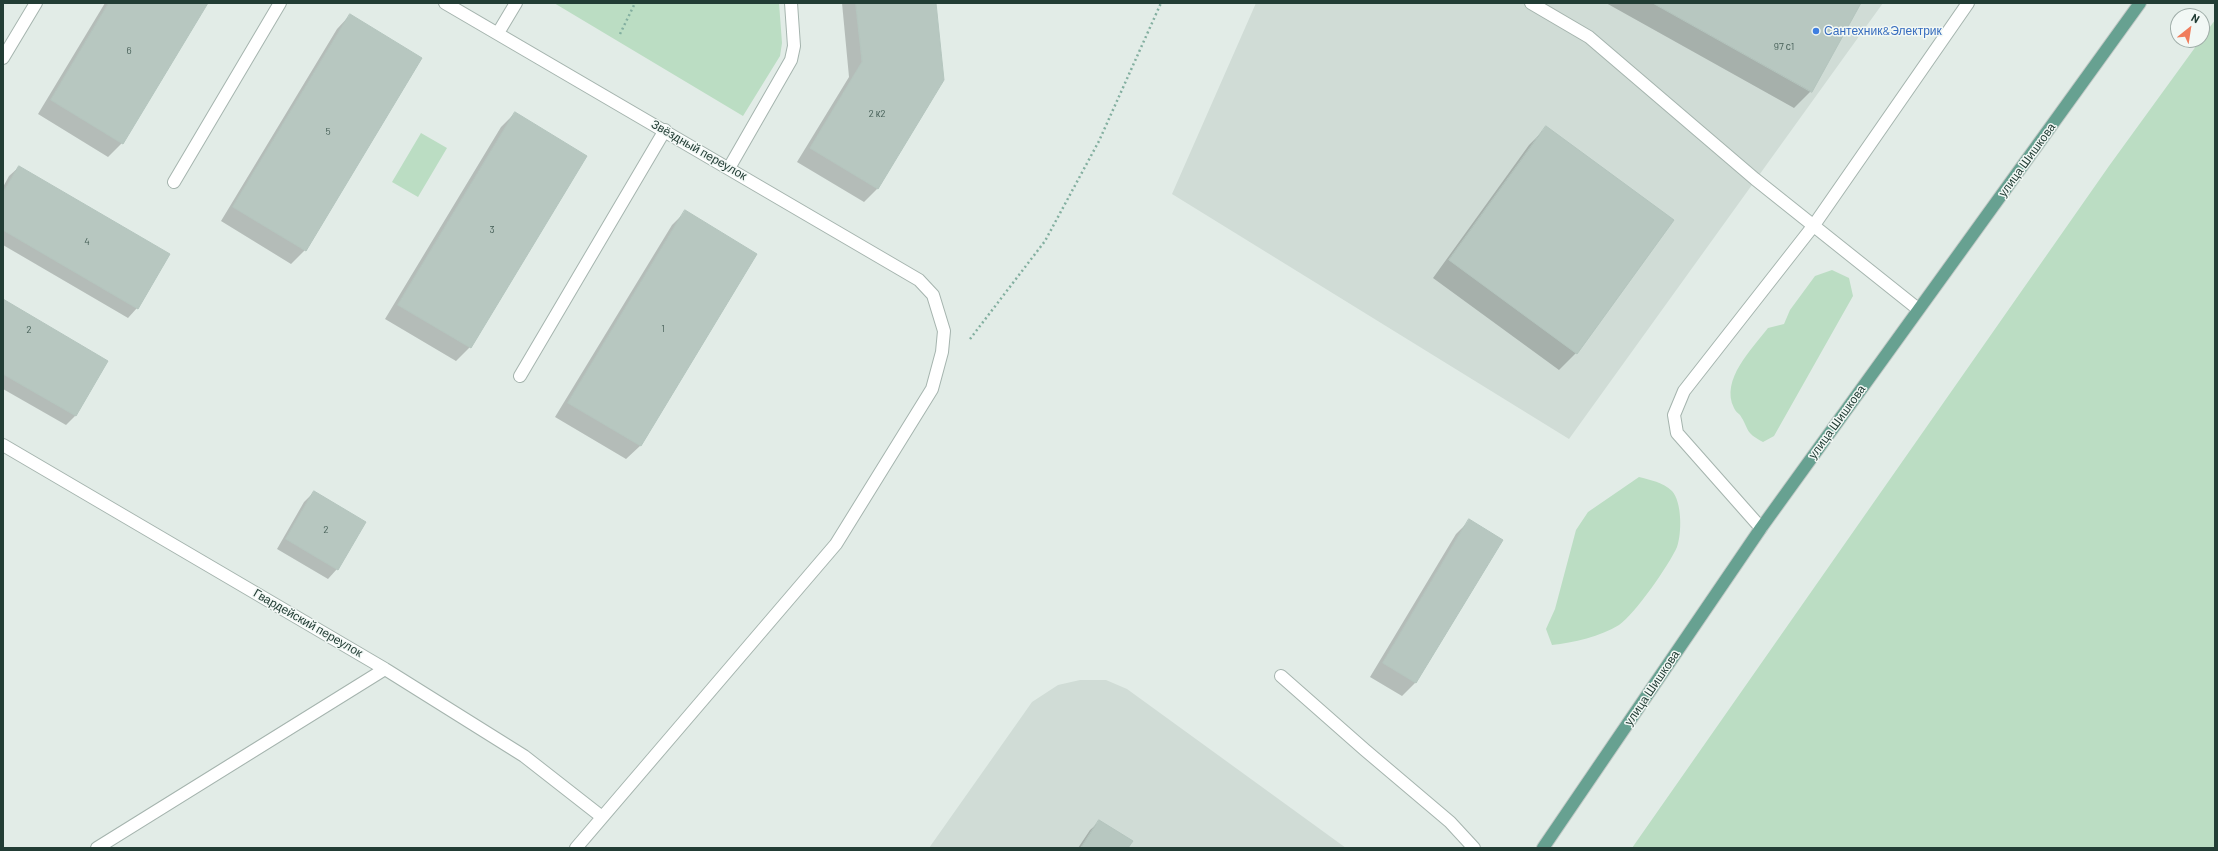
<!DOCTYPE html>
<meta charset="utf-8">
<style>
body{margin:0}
#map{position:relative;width:2218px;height:851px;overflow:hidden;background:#e2ece7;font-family:Barlow,sans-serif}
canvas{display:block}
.frame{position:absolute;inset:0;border:4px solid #223d35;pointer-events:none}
.north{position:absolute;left:2170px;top:8px;width:40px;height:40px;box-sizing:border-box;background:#f2f8f5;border:1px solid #9fada8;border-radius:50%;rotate:30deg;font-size:11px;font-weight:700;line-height:16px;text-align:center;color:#223d35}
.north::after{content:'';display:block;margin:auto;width:14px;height:18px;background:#f07d5c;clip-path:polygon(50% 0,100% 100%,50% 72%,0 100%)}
</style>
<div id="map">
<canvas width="2218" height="851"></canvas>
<div class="frame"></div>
<div class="north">N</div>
</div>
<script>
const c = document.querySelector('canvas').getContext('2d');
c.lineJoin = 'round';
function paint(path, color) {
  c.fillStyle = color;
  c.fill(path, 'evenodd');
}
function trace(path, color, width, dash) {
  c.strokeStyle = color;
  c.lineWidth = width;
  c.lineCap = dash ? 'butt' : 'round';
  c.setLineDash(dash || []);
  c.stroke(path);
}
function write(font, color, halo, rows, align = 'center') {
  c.font = font + ' Barlow,sans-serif';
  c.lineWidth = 3;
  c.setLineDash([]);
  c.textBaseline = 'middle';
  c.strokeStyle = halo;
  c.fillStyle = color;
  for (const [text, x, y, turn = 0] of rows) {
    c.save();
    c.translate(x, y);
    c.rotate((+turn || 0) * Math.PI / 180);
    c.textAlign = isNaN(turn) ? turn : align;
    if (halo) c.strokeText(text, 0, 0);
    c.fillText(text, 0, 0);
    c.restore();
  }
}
paint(new Path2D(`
 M1256 3H1883L1569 439 1172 194Z
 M1080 680H1106L1127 689 1346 848H929L1032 702 1058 685Z`), '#d0dcd6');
paint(new Path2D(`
 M554 3H779L782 43 780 56 743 116Z
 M2215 20V848H1632L2109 166Z
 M421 133 447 148 418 197 392 182Z
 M1832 270 1849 278 1853 296 1774 436 1763 442C1744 432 1750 430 1740 415 1738 413 1735 411 1734 408 1720 380 1752 349 1768 328L1784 324 1790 310 1815 276Z
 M1639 477C1650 480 1663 482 1672 491 1682 502 1682 533 1677 547 1669 565 1635 614 1619 625 1601 636 1573 643 1552 645L1546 629 1555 609 1576 530 1588 512Z`), '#bbddc3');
paint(new Path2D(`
 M105 3H207L122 143 108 157 38 114Z
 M842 3H935L878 188 864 202 797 162 849 77Z
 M1606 3H1860L1811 91 1794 108Z
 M350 15 305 250 291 264 221 221 337 29Z
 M515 113 585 156 470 347 456 361 385 319 501 127Z
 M1546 128 1576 353 1559 370 1433 278 1529 145Z
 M19 167 137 308 128 318 3 245V187L9 176Z
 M685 212 756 254 640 446 626 459 555 417 672 225Z
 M3 300 107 361 75 416 66 425 3 389Z
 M314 492 337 569 328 579 277 549 304 502Z
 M1469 521 1416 682 1402 696 1370 677 1456 534Z
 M1100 821 1127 848H1078L1090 830Z`), '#0003');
const building = new Path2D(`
 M109 3H208L123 144 51 100Z
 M856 3H936L944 80 878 189 810 148 862 62Z
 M1653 3H1861L1812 92Z
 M350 14 422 58 306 251 233 207Z
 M515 112 587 156 471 348 398 305Z
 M1546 126 1674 220 1577 354 1449 260Z
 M19 166 170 254 138 309 3 230V193Z
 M685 210 757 254 641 446 568 403Z
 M3 299 108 361 76 416 3 374Z
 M314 491 366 522 338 570 286 539Z
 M1469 519 1503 540 1416 683 1383 663Z
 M1099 820 1133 841 1128 848H1081Z`);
paint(building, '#b7c7c0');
trace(building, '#b4c5be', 1);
const minor = new Path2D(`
 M445 3 919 280 933 295 944 331 942 352 932 389 836 544 576 848
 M1531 3 1589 37 1755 179 1918 309
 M498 33 516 3
 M3 58 36 3
 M729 168 791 60 794 46 791 3
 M174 182 280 3
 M520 376 665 130
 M3 445 385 669 524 756 602 817
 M1761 528 1677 433 1674 415 1684 391 1814 225 1968 3
 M1281 676 1365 750 1450 822 1474 848
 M97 848 385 669`);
const major = new Path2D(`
 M1543 848 1761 528 2140 3`);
trace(minor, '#a5b4ae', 14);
trace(major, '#c1c9c6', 14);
trace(new Path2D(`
 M620 34 635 3
 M970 339 1045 241 1099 141 1161 3`), '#83afa0', 2.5, [2, 3]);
trace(minor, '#fff', 12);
trace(major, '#67a191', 12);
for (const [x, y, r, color] of [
 [1816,31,4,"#3f7fe0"]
]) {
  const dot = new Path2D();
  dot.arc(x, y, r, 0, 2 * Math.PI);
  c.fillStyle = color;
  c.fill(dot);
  trace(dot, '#f2f8f5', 1.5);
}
write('10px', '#476058', null, [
 ["97 с1",1784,47],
 ["6",129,51],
 ["2 к2",877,114],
 ["5",328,132],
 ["3",492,230],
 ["4",87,242],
 ["1",663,329],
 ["2",29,330],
 ["2",326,530]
]);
write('12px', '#366cbe', '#f2f8f5', [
 ["Сантехник&Электрик",1824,31]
], 'left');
write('12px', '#223d35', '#f2f8f5', [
 ["Звёздный переулок",699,150,30],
 ["улица Шишкова",2027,160,-54],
 ["улица Шишкова",1837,422,-54],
 ["Гвардейский переулок",308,623,30],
 ["улица Шишкова",1652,688,-56]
]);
</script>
